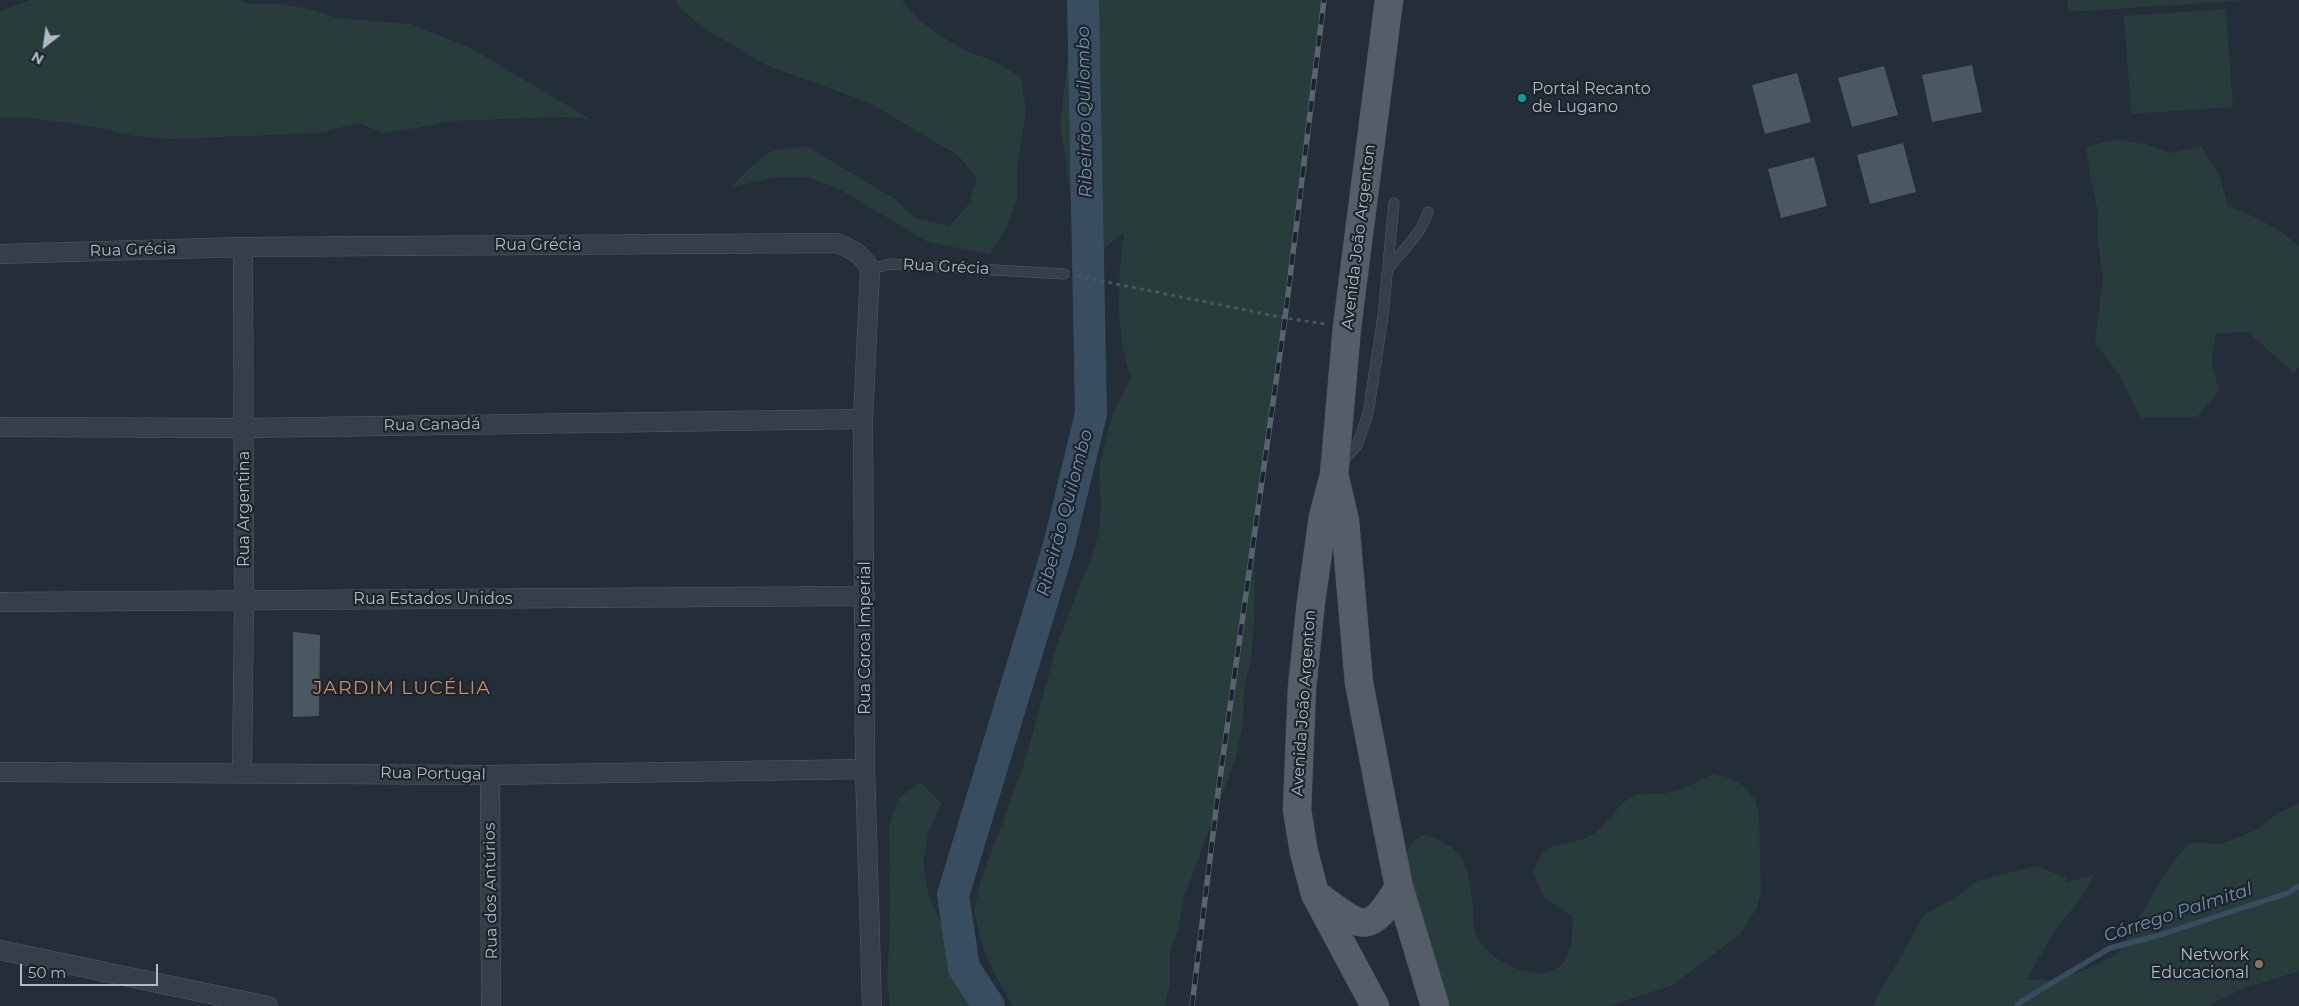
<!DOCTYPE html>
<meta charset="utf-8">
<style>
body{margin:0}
#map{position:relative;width:2299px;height:1006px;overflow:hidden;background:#232e38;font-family:Montserrat,sans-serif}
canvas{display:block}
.north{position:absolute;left:20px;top:20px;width:50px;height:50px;-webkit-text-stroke:4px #1c242d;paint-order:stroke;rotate:210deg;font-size:14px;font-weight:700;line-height:20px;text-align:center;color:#b1bac5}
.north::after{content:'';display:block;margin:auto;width:18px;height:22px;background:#b1bac5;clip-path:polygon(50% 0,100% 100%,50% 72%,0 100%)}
.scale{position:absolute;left:20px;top:964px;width:138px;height:22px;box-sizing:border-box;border:2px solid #b1bac5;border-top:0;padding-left:6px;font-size:15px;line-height:18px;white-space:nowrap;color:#b1bac5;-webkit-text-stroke:4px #1c242d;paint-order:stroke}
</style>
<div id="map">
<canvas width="2299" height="1006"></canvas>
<div class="north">N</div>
<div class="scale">50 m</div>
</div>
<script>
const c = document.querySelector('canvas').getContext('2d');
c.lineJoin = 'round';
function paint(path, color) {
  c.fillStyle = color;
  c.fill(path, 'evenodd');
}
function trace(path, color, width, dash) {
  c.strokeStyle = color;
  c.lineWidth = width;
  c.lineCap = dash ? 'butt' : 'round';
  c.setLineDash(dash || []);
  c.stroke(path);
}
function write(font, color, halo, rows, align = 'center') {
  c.font = font + ' Montserrat,sans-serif';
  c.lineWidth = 4.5;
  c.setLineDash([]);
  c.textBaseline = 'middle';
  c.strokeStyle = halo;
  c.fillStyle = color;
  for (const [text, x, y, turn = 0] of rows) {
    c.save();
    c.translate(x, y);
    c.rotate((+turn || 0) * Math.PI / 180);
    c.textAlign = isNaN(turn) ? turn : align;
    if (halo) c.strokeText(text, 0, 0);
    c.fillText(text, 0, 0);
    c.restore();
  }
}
paint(new Path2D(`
 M30 0H239L250 4H282L310 9 337 18 410 24 471 48 590 119 559 117 448 121 418 128 384 133 358 123 320 133 171 139 134 136 101 128 31 118H0V11Z
 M676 0H902L918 19 941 36 966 51 994 61 1021 77 1026 110 1017 168V200L1007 226 990 254 928 242 839 189 808 177H776L732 187 748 169 771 151 806 146 895 199 915 218 949 226 968 205 977 179 959 156 870 103 766 65 705 29 679 7Z
 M1085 0H1323L1269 414 1274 417 1256 521 1254 621 1251 658 1244 691 1243 723 1236 757 1184 897 1179 926 1170 952V984L1165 1006H1013L993 971 982 944 974 912 980 883 1024 764 1057 645 1091 558 1099 531 1101 502 1099 471 1105 442 1113 414 1131 378C1115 332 1117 280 1124 232L1099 253 1085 248 1077 234 1060 125 1067 64 1084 20Z
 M2067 0H2250L2068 12Z
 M2226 9 2233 107 2131 114 2124 16Z
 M2116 139 2145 144 2171 153 2201 146 2220 176 2228 206C2254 216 2278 227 2299 246V367L2294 373 2248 332 2216 333 2211 361 2219 391 2197 417H2140L2120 376 2095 343 2103 277 2098 243V211L2091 181 2086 147Z
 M1713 774 1733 779 1745 787 1755 800 1759 813 1761 893 1757 908 1740 934 1673 985 1609 1006H1441L1406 854 1413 841 1426 834C1439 840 1456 846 1463 860 1469 873 1471 891 1473 905 1474 916 1472 925 1476 935 1487 962 1546 990 1565 960 1573 946 1573 930 1572 915L1545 899 1533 873C1546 835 1560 850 1590 836 1608 827 1616 802 1636 795 1645 792 1657 796 1667 793 1683 790 1698 781 1713 774Z
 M920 782 941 803 928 833 923 863 928 893 965 979 980 1006H890L887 983 890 922 889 827 898 799Z
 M2299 803V971L2242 989 2207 1006H1872L1925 914 1953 899 1977 881 2036 866 2067 878 2065 883 2094 875 2078 903 2059 924 2026 980H2057L2090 968 2118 953 2171 864 2190 843 2221 844 2254 831 2277 814Z`), '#283c3b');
trace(new Path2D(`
 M2017 1006 2022 1001 2110 948 2160 935 2288 893 2299 886`), '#394d61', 5.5);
trace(new Path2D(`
 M989 1006 964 968 953 895 1058 549 1091 414 1083 0`), '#394d61', 32);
paint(new Path2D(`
 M1972 65 1982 112 1932 122 1922 75Z
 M1884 66 1898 115 1852 127 1838 78Z
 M1797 73 1811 122 1765 134 1752 85Z
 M1903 143 1916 192 1870 204 1857 155Z
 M1814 157 1827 206 1781 218 1768 169Z
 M293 632 320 635 319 716 293 717Z`), '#4b5864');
const lane = new Path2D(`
 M1390 267C1403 249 1421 235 1428 212
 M870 269 890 264 1064 274
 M1342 462 1357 445 1368 414 1383 316 1394 203`);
const street = new Path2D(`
 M0 254 243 247 836 243C852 249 862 254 870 269L863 419 865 769 872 1006
 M0 427 244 428 863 419
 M0 602 865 596
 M0 772 490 775 865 769
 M242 772 244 601 243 247
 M490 775 491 1006
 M0 950 268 1006`);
const primary = new Path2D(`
 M1335 478 1345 521 1359 683 1381 797 1399 887 1435 1006
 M1321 898C1363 929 1369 936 1399 887
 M1375 1006 1315 894 1304 852 1297 810 1302 688 1311 602 1323 517 1334 475 1347 327 1389 0`);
trace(lane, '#545d66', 11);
trace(street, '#545d66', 20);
trace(primary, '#434b55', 29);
trace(new Path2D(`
 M1077 276 1285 318 1326 324`), '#455759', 3, [4, 4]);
trace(lane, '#363f49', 10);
trace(street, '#363f49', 19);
trace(primary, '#545e69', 28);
const rail = new Path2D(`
 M1192 1006 1219 785 1285 318 1324 0`);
trace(rail, '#59646f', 5.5);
trace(rail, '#1c242d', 4, [11]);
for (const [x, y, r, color] of [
 [1522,98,5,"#0f9aa8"],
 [2259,964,5,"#8d6e63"]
]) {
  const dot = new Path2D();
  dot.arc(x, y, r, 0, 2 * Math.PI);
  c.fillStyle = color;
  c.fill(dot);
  trace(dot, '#1c242d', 2);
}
write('16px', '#b1bac5', '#1c242d', [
 ["Portal Recanto",1532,89],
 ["de Lugano",1532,107],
 ["Network",2249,955,"right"],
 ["Educacional",2249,973,"right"]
], 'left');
write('16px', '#b1bac5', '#1c242d', [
 ["Avenida João Argenton",1359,237,-83],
 ["Rua Grécia",538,245],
 ["Rua Grécia",133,250,-2],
 ["Rua Grécia",946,267,3],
 ["Rua Canadá",432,425,-1],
 ["Rua Argentina",244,509,-90],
 ["Rua Estados Unidos",433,599],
 ["Rua Coroa Imperial",865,638,-90],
 ["Avenida João Argenton",1304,703,-86],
 ["Rua Portugal",433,774,1],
 ["Rua dos Antúrios",491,891,-91]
]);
write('italic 18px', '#748da7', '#1c242d', [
 ["Ribeirão Quilombo",1085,112,-91],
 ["Ribeirão Quilombo",1065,513,-75],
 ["Córrego Palmital",2178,913,-18]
]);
c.letterSpacing = '1px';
write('19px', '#cc8a65', '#1c242d', [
 ["JARDIM LUCÉLIA",402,688]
]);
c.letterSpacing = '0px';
</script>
